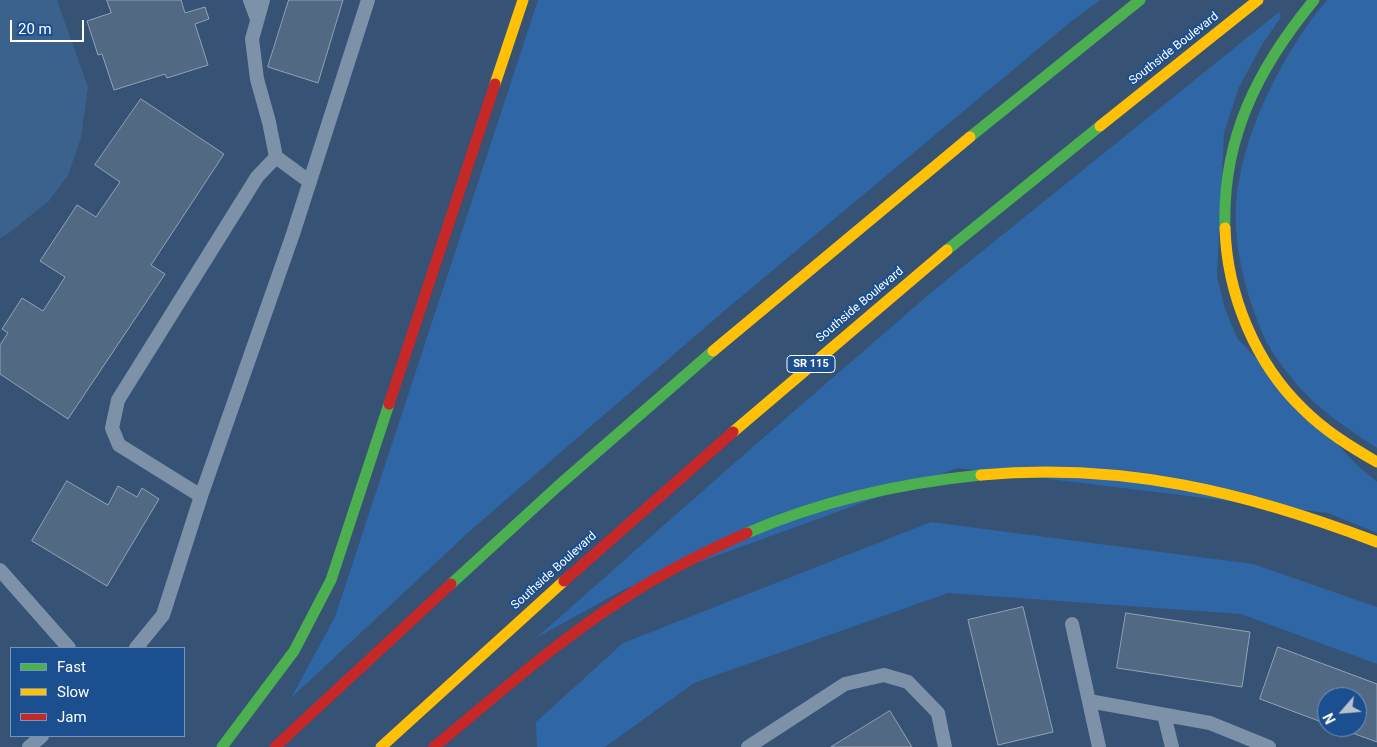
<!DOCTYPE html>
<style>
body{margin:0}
#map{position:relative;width:1377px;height:747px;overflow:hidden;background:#365274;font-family:Roboto,sans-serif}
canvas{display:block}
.legend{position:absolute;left:10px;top:647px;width:175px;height:90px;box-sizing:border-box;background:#1b4f8f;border:1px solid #7695bc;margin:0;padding:6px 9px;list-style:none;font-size:15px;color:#fff}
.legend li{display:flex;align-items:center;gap:10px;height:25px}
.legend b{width:25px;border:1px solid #7695bc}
.north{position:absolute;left:1317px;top:687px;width:50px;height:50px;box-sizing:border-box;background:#1b4f8f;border:1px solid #7695bc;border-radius:50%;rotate:243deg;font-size:14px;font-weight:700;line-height:20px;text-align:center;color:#fff}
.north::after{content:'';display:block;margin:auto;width:18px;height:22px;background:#b9c2ce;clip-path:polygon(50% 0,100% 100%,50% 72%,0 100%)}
.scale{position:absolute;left:10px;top:20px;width:74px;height:22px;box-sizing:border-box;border:2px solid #fff;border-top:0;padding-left:6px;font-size:15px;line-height:18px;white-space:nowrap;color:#fff;-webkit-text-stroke:4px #1b4f8f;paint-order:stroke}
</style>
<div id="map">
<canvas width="1377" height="747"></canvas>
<ul class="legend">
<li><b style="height:6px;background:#4caf50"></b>Fast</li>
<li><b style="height:6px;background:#ffc107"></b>Slow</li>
<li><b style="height:6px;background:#c62828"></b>Jam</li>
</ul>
<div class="north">N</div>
<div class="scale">20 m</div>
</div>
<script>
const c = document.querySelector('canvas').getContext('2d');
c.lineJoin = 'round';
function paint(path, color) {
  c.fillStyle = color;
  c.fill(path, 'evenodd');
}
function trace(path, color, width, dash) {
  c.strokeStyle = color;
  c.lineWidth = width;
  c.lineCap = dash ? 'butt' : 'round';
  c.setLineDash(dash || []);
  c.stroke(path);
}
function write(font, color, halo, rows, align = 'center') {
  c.font = font + ' Roboto,sans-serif';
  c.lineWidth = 4;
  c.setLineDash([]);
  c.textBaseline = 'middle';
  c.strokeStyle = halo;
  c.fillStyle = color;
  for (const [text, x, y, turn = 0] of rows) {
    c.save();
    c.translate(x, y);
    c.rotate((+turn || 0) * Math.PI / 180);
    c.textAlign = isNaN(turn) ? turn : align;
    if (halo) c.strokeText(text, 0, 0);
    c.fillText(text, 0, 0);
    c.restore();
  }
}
paint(new Path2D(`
 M538 0H1100L1068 24 723 312 471 530 291 698 335 617Z
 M1327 0H1377V448C1350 430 1324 414 1302 390 1293 381 1271 352 1266 341 1246 298 1231 241 1237 194 1245 127 1284 51 1327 0Z
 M1279 12 1281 17 1263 43 1239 87 1224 133 1217 276 1225 309 1237 338 1358 466 1377 482V533L1328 513 958 468 625 589 536 638 740 458 934 290Z
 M931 522 1253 564 1377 607V664L1241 614 948 593 694 683 605 747H537L536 722 623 643Z`), '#2f66a5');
paint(new Path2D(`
 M0 0H57L88 87 81 138 68 175 49 201 5 236 0 238Z`), '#3b618d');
const building = new Path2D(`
 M107 0H181L185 13 205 7 209 19 195 24 208 65 167 78 165 74 114 90 102 54 98 55 87 21 111 13Z
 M289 0H343L318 83 268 67Z
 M141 99 224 154 151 265 165 274 68 419 0 374V345L8 333 2 329 22 298 43 311 65 277 40 261 77 205 96 217 120 182 95 165Z
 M67 481 108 505 118 486 137 497 142 488 159 499 107 586 32 541Z
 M1023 607 1053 732 998 745 968 620Z
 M1126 613 1250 632 1242 687 1117 668Z
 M1278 647 1377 684V742L1336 727H1357V697H1327V724L1260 699Z
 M890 711 912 747H831Z`);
paint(building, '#526984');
trace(building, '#92a2b6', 1);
trace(new Path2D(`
 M250 0 257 19
 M276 157 310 182
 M201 496 119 445 112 428 118 400 257 177 276 157 269 122 257 79 252 39 263 0
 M0 570 69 648
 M1072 624 1099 747
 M136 648 163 615 201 496 293 234 368 0
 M1089 701 1210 723 1269 747
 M1164 715 1172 747
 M29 747 42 736
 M748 747 845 684 884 675 908 682 938 713 945 747`), '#7d92a8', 14);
trace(new Path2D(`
 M970 137 1140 0
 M1225 228C1222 138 1258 68 1314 0
 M947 250 1100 126
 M747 533C821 501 901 483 981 475
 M451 584 558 486 713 351
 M222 747 294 651 331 580 389 404`), '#4caf50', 11);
trace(new Path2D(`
 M495 84 523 0
 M1100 126 1258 0
 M1225 228C1227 294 1255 363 1303 409 1325 431 1351 447 1377 462
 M713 351 970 137
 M733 432 947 250
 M981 475C1122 462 1246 492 1377 542
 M381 747 564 581`), '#ffc107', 11);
trace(new Path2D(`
 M389 404 495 84
 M564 581 733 432
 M275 747 451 584
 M434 747C496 696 556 642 623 599 662 573 704 552 747 533`), '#c62828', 11);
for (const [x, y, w] of [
 [811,364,48]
]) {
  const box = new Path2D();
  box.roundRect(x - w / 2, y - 8.5, w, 17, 4);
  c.fillStyle = '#1b4f8f';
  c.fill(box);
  trace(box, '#fff', 1);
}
write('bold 11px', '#fff', null, [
 ["SR 115",811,364]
]);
write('12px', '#fff', '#1b4f8f', [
 ["Southside Boulevard",1174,49,-38],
 ["Southside Boulevard",860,305,-40],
 ["Southside Boulevard",554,571,-42]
]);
</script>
